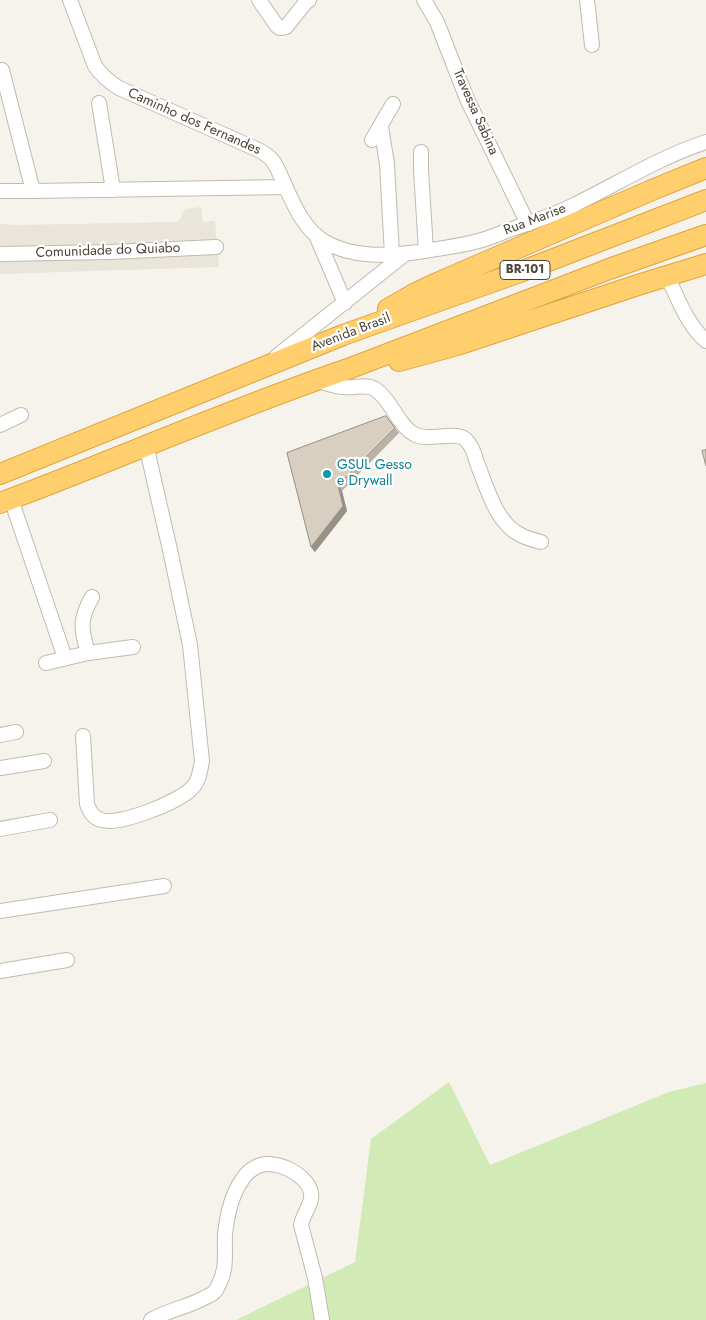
<!DOCTYPE html>
<style>
body{margin:0}
canvas{display:block;background:#f6f3ec}
</style>
<canvas width="706" height="1320"></canvas>
<script>
const c = document.querySelector('canvas').getContext('2d');
c.lineJoin = 'round';
function paint(path, color) {
  c.fillStyle = color;
  c.fill(path, 'evenodd');
}
function trace(path, color, width, dash) {
  c.strokeStyle = color;
  c.lineWidth = width;
  c.lineCap = dash ? 'butt' : 'round';
  c.setLineDash(dash || []);
  c.stroke(path);
}
function write(font, color, halo, rows, align = 'center') {
  c.font = font + ' Jost,sans-serif';
  c.lineWidth = 4.5;
  c.setLineDash([]);
  c.textBaseline = 'middle';
  c.strokeStyle = halo;
  c.fillStyle = color;
  for (const [text, x, y, turn = 0] of rows) {
    c.save();
    c.translate(x, y);
    c.rotate((+turn || 0) * Math.PI / 180);
    c.textAlign = isNaN(turn) ? turn : align;
    if (halo) c.strokeText(text, 0, 0);
    c.fillText(text, 0, 0);
    c.restore();
  }
}
paint(new Path2D(`
 M201 207 203 222 215 221 219 267 0 274V224L15 225 178 222 185 209Z`), '#eae5da');
paint(new Path2D(`
 M449 1082 490 1165 669 1092 706 1083V1320H236L355 1262 371 1139Z`), '#d2eab5');
const minor = new Path2D(`
 M70 0 95 66C102 76 109 82 119 88L254 148C261 151 268 155 273 161 277 167 280 174 283 181 293 203 303 229 325 242 353 258 387 256 418 252 436 249 455 247 474 242 486 240 498 234 509 230 532 222 555 215 576 204 619 183 660 157 706 142
 M259 0 277 26 280 28 286 27 306 2 309 0
 M424 0 437 22 467 99 528 224
 M587 0 592 45
 M2 70 33 191
 M99 103 113 190
 M381 126 387 164 392 255
 M372 140 393 104
 M421 152V170L426 251
 M0 191H33L286 187
 M316 235 345 303
 M0 254 110 252 216 247
 M667 276C678 298 687 325 706 341
 M277 356 405 254
 M316 380C324 383 333 386 342 387 353 389 365 383 375 389 392 400 398 427 416 435 429 441 455 431 465 439 471 444 475 455 477 463 486 485 496 523 519 534 525 538 533 540 541 542
 M0 425 21 415
 M11 499 65 658
 M88 653C81 629 79 620 92 597
 M46 663 88 653 133 647
 M0 735 16 732
 M83 736 87 804C90 812 93 818 102 820 119 826 178 802 191 789 199 782 200 771 202 761L190 645 170 550 146 445
 M0 768 44 761
 M0 829 50 820
 M0 911 164 886
 M0 971 67 960
 M151 1320C168 1310 188 1307 204 1298 207 1296 212 1295 214 1292 215 1292 218 1287 218 1286 228 1268 224 1253 225 1234 227 1216 232 1194 242 1180 245 1175 250 1170 256 1167 273 1157 308 1174 311 1193 313 1203 303 1214 301 1225L315 1278 322 1320`);
const highway = new Path2D(`
 M388 309 414 294 437 283 652 190 706 168
 M399 361 457 345 641 284 706 264
 M0 474 343 335 520 272 706 200
 M0 503C116 460 230 409 348 369L609 269 706 235`);
trace(minor, '#c2bbae', 16);
trace(highway, '#e0a43c', 22);
trace(minor, '#fff', 14);
trace(highway, '#ffcf6e', 20);
paint(new Path2D(`
 M386 416 399 433 342 491 347 511 315 552 311 547 287 453Z`), '#bab2a6');
paint(new Path2D(`
 M338 485 342 491 347 511 315 552 311 547Z`), '#979187');
const building = new Path2D(`
 M386 416 395 428 338 485 343 506 311 547 287 453Z
 M706 450V466L702 451Z`);
paint(building, '#d8cfc1');
trace(building, '#979187', 1);
for (const [x, y, r, color] of [
 [327,474,5,"#0f9aa8"]
]) {
  const dot = new Path2D();
  dot.arc(x, y, r, 0, 2 * Math.PI);
  c.fillStyle = color;
  c.fill(dot);
  trace(dot, '#fff', 2);
}
for (const [x, y, w] of [
 [525,270,50]
]) {
  const box = new Path2D();
  box.roundRect(x - w / 2, y - 9.5, w, 19, 4);
  c.fillStyle = '#fff';
  c.fill(box);
  trace(box, '#4b4439', 1);
}
write('bold 12px', '#4b4439', null, [
 ["BR-101",525,270]
]);
write('14px', '#4b4439', '#fff', [
 ["Travessa Sabina",475,112,66],
 ["Caminho dos Fernandes",194,122,24],
 ["Rua Marise",535,220,-21],
 ["Comunidade do Quiabo",108,251,-2],
 ["Avenida Brasil",351,333,-21]
]);
write('14px', '#0d838f', '#fff', [
 ["GSUL Gesso",337,466],
 ["e Drywall",337,482]
], 'left');
</script>
